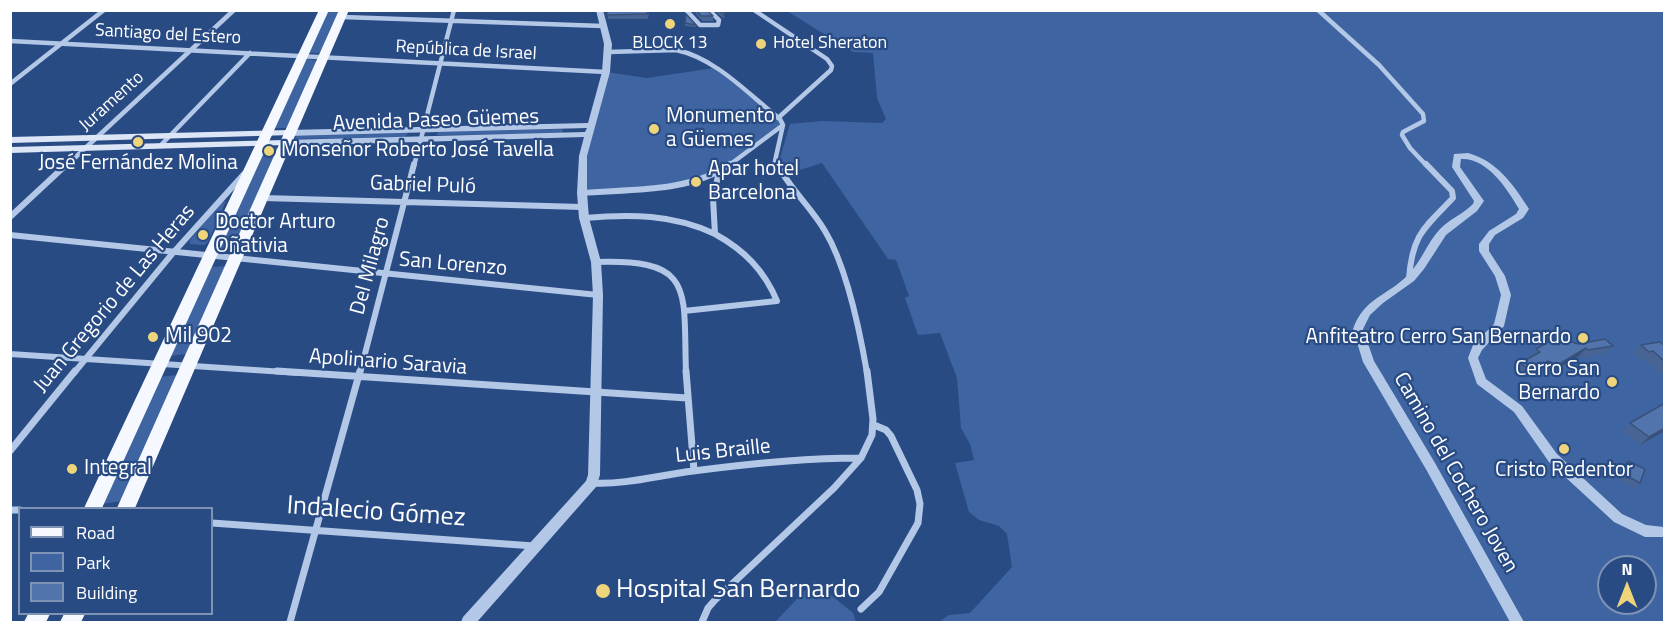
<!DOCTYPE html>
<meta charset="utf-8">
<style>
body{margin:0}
#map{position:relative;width:1675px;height:633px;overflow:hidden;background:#294b84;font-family:"Titillium Web",sans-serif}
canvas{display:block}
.frame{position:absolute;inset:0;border:12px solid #fff;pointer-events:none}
.legend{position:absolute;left:18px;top:507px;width:195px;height:108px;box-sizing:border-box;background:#294b84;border:2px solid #7f93b5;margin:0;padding:8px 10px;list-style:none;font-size:18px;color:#fff}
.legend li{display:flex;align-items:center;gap:12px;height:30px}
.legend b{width:30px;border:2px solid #7f93b5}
.north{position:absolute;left:1597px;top:555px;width:60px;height:60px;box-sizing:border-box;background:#294b84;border:2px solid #7f93b5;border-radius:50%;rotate:0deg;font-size:16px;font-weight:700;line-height:24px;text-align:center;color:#fff}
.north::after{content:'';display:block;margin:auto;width:21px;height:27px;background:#eed47a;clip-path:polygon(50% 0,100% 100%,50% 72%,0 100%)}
</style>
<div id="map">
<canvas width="1675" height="633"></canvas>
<div class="frame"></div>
<ul class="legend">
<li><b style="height:8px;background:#f5f8fe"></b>Road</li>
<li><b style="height:16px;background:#3e64a1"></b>Park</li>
<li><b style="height:16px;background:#5274ac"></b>Building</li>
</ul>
<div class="north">N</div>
</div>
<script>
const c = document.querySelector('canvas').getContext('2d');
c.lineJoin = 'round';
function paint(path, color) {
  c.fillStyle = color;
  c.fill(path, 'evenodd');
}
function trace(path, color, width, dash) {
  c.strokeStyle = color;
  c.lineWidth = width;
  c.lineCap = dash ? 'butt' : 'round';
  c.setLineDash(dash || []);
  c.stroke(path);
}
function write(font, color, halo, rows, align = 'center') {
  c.font = font + ' "Titillium Web",sans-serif';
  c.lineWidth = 4.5;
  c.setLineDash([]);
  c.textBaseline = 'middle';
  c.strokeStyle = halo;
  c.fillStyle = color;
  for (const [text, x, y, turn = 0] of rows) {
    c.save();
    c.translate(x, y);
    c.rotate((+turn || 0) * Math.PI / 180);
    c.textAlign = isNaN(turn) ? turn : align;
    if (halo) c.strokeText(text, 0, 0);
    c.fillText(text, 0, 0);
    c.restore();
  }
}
paint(new Path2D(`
 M327 11H340L321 53H308Z
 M787 11H1664V622H939L949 615 970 613 1012 567 1007 534 999 526 979 520 969 512 955 463 974 460 970 444 961 428 957 378 940 333 918 335 905 298 909 296 896 260 888 259 822 163 787 174 779 161 790 124 823 121 882 123 886 119 877 98 873 53 853 52ZM1609 567H1645V603H1609Z
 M308 59 317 61 287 128H272L303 61Z
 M714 68 774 114 780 123 778 127 719 172 689 182 582 193 583 156 606 72 647 78Z
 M562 129 563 132 560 134 436 135 439 132Z
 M406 133 408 134 404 137 294 139 297 136Z
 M268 147 278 148 233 249 230 251 219 252 218 250 264 148Z
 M226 201 208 242 204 245 190 244V240L221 202Z
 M227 266 186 354 170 356 212 267Z
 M177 375 122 501 102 504 159 377Z
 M814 581 853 613 856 622H775Z`), '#3e64a1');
trace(new Path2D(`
 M686 10 700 25H718L719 20 709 10
 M754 10 827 59 832 66 831 70 778 118
 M1318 10 1379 65 1423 114 1424 121 1403 132 1402 135 1410 148 1427 166
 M342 17 603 26
 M10 41 606 72
 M608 52 676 50C716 58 749 95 780 119L783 125 775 161 777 166
 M10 84 104 10
 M160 146 250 53
 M66 166 234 10
 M414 166 454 10
 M728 166 783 125`), '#b3c7e7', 4.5);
trace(new Path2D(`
 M777 164C790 189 811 207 825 231 846 266 860 332 867 373
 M582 193C629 189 690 193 730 164
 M263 198 582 207
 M10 217 67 164
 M584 218C630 214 673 214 715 234
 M10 235 598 295
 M596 262C696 259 683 289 686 373
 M1409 279C1412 235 1424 228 1453 198L1452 191 1426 164
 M684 311 777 301C764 270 744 250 715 234L713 198 719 172
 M10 354 300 373
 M74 373 172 254 244 174
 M360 373 414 164`), '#b3c7e7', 6);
trace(new Path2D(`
 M277 371 687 398
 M686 371 694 471
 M10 451 75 371
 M592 483C625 485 660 475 693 471 747 464 804 458 859 458
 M10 510H20
 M212 523 534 546
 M861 609 879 592 918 523 920 504 917 490 891 436 886 430 874 425
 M290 622 360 371
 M702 622 708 608 715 600 834 488 861 458 872 435 873 419 867 371`), '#b3c7e7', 7);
paint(new Path2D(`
 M596 10H603L612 44 610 72 587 156V193L589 218 601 262 603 295 600 475 596 487 477 622H461L463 617 586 481 588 475 593 295 591 262 579 218 577 193 579 156 584 137 284 146 280 143 284 140 585 132 587 128 289 136 285 133 289 130 588 123 602 72 604 44Z
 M1468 153C1497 161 1513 184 1529 209L1523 218 1495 235 1489 244V251L1505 276 1511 295 1504 326 1482 350 1478 358 1486 379 1522 406 1557 454 1622 514 1646 525 1664 527V537H1645L1614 522 1549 462 1514 412 1477 384 1468 358 1473 345 1494 324 1501 295 1495 276 1479 251V244L1489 231 1516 214 1519 209C1507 189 1488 158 1461 159L1460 167 1484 201 1477 211 1446 235 1424 269 1414 281 1383 303 1370 315 1363 329 1374 361 1435 463 1524 622H1510L1427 471 1363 362 1353 329C1364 298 1387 296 1408 275 1421 262 1427 243 1440 229 1450 219 1463 214 1473 204L1474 201 1452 167 1454 154Z`), '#b3c7e7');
paint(new Path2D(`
 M289 130 294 133 292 135 10 143V137Z
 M284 140 289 143 287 145 10 153V147Z`), '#dde6f7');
paint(new Path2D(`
 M319 10H329L102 508H84Z
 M339 10H349L135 508H117Z
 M28 614H50L46 622H24Z
 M64 614H85L81 622H60Z`), '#f5f8fe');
paint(new Path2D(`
 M607 10H649L648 19H608Z
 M693 10H707L713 16V21H702Z
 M714 10H725L724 19Z
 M685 23 696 25V27L685 26Z
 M1578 344 1613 346 1606 353 1581 358 1579 356 1549 374 1542 369 1525 378 1514 371 1520 363 1531 357H1530L1536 349Z
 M1641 345 1665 346V375H1662L1645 360H1641L1633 353Z
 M1665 403V431L1640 445 1622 431 1630 423Z
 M1628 461 1640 483 1634 488 1617 480 1622 466Z`), '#476494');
paint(new Path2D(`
 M1586 348 1579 356 1549 374 1556 366Z
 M1548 361 1542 369 1525 378 1531 371Z
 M1665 428V431L1640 445 1649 437Z`), '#395178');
const building = new Path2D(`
 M607 10H648L647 14 607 15Z
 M696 10H707L713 16H701Z
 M718 10H724V15Z
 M686 14 696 25 685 23Z
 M1557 337 1578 344 1605 339 1613 346 1588 350 1586 348 1556 366 1548 361 1531 371 1520 363 1540 352 1536 349Z
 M1660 342 1665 346V362L1653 351 1649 352 1641 345Z
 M1665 403V428L1649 437 1630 423Z
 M1628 461 1645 469 1640 483 1623 474Z`);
paint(building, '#5274ac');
trace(building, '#395178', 1.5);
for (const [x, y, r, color] of [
 [670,24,6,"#eed47a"],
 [761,44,6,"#eed47a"],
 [654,129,6,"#eed47a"],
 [138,142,6,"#eed47a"],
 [269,151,6,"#eed47a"],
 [696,182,6,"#eed47a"],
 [203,235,6,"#eed47a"],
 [153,337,6,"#eed47a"],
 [1583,338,6,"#eed47a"],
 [1612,382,6,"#eed47a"],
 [1564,449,6,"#eed47a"],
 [72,469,6,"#eed47a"],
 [603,591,8,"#eed47a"]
]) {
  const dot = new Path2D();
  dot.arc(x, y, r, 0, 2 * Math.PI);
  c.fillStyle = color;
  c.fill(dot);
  trace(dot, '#294b84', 2);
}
write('18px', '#fff', '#294b84', [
 ["Santiago del Estero",168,35,3],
 ["República de Israel",466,51,3],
 ["Juramento",112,102,-42]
]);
write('18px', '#fff', '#294b84', [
 ["BLOCK 13",670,44],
 ["Hotel Sheraton",773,44,"left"]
]);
write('21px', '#fff', '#294b84', [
 ["Monumento",666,117],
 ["a Güemes",666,141],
 ["Monseñor Roberto José Tavella",281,151],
 ["José Fernández Molina",138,164,"center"],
 ["Apar hotel",708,170],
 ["Barcelona",708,194],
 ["Doctor Arturo",215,223],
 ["Oñativia",215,247],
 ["Mil 902",165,337],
 ["Anfiteatro Cerro San Bernardo",1571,338,"right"],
 ["Cerro San",1600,370,"right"],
 ["Bernardo",1600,394,"right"],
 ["Integral",84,469],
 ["Cristo Redentor",1564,471,"center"]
], 'left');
write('21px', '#fff', '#294b84', [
 ["Avenida Paseo Güemes",436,121,-2],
 ["Gabriel Puló",423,186,2],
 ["San Lorenzo",453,265,5],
 ["Del Milagro",371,266,-75],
 ["Juan Gregorio de Las Heras",115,299,-50],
 ["Apolinario Saravia",388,363,4],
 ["Luis Braille",723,452,-6],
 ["Camino del Cochero Joven",1455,473,60]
]);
write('26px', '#fff', '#294b84', [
 ["Indalecio Gómez",376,513,4]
]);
write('26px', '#fff', '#294b84', [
 ["Hospital San Bernardo",616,591]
], 'left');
</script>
